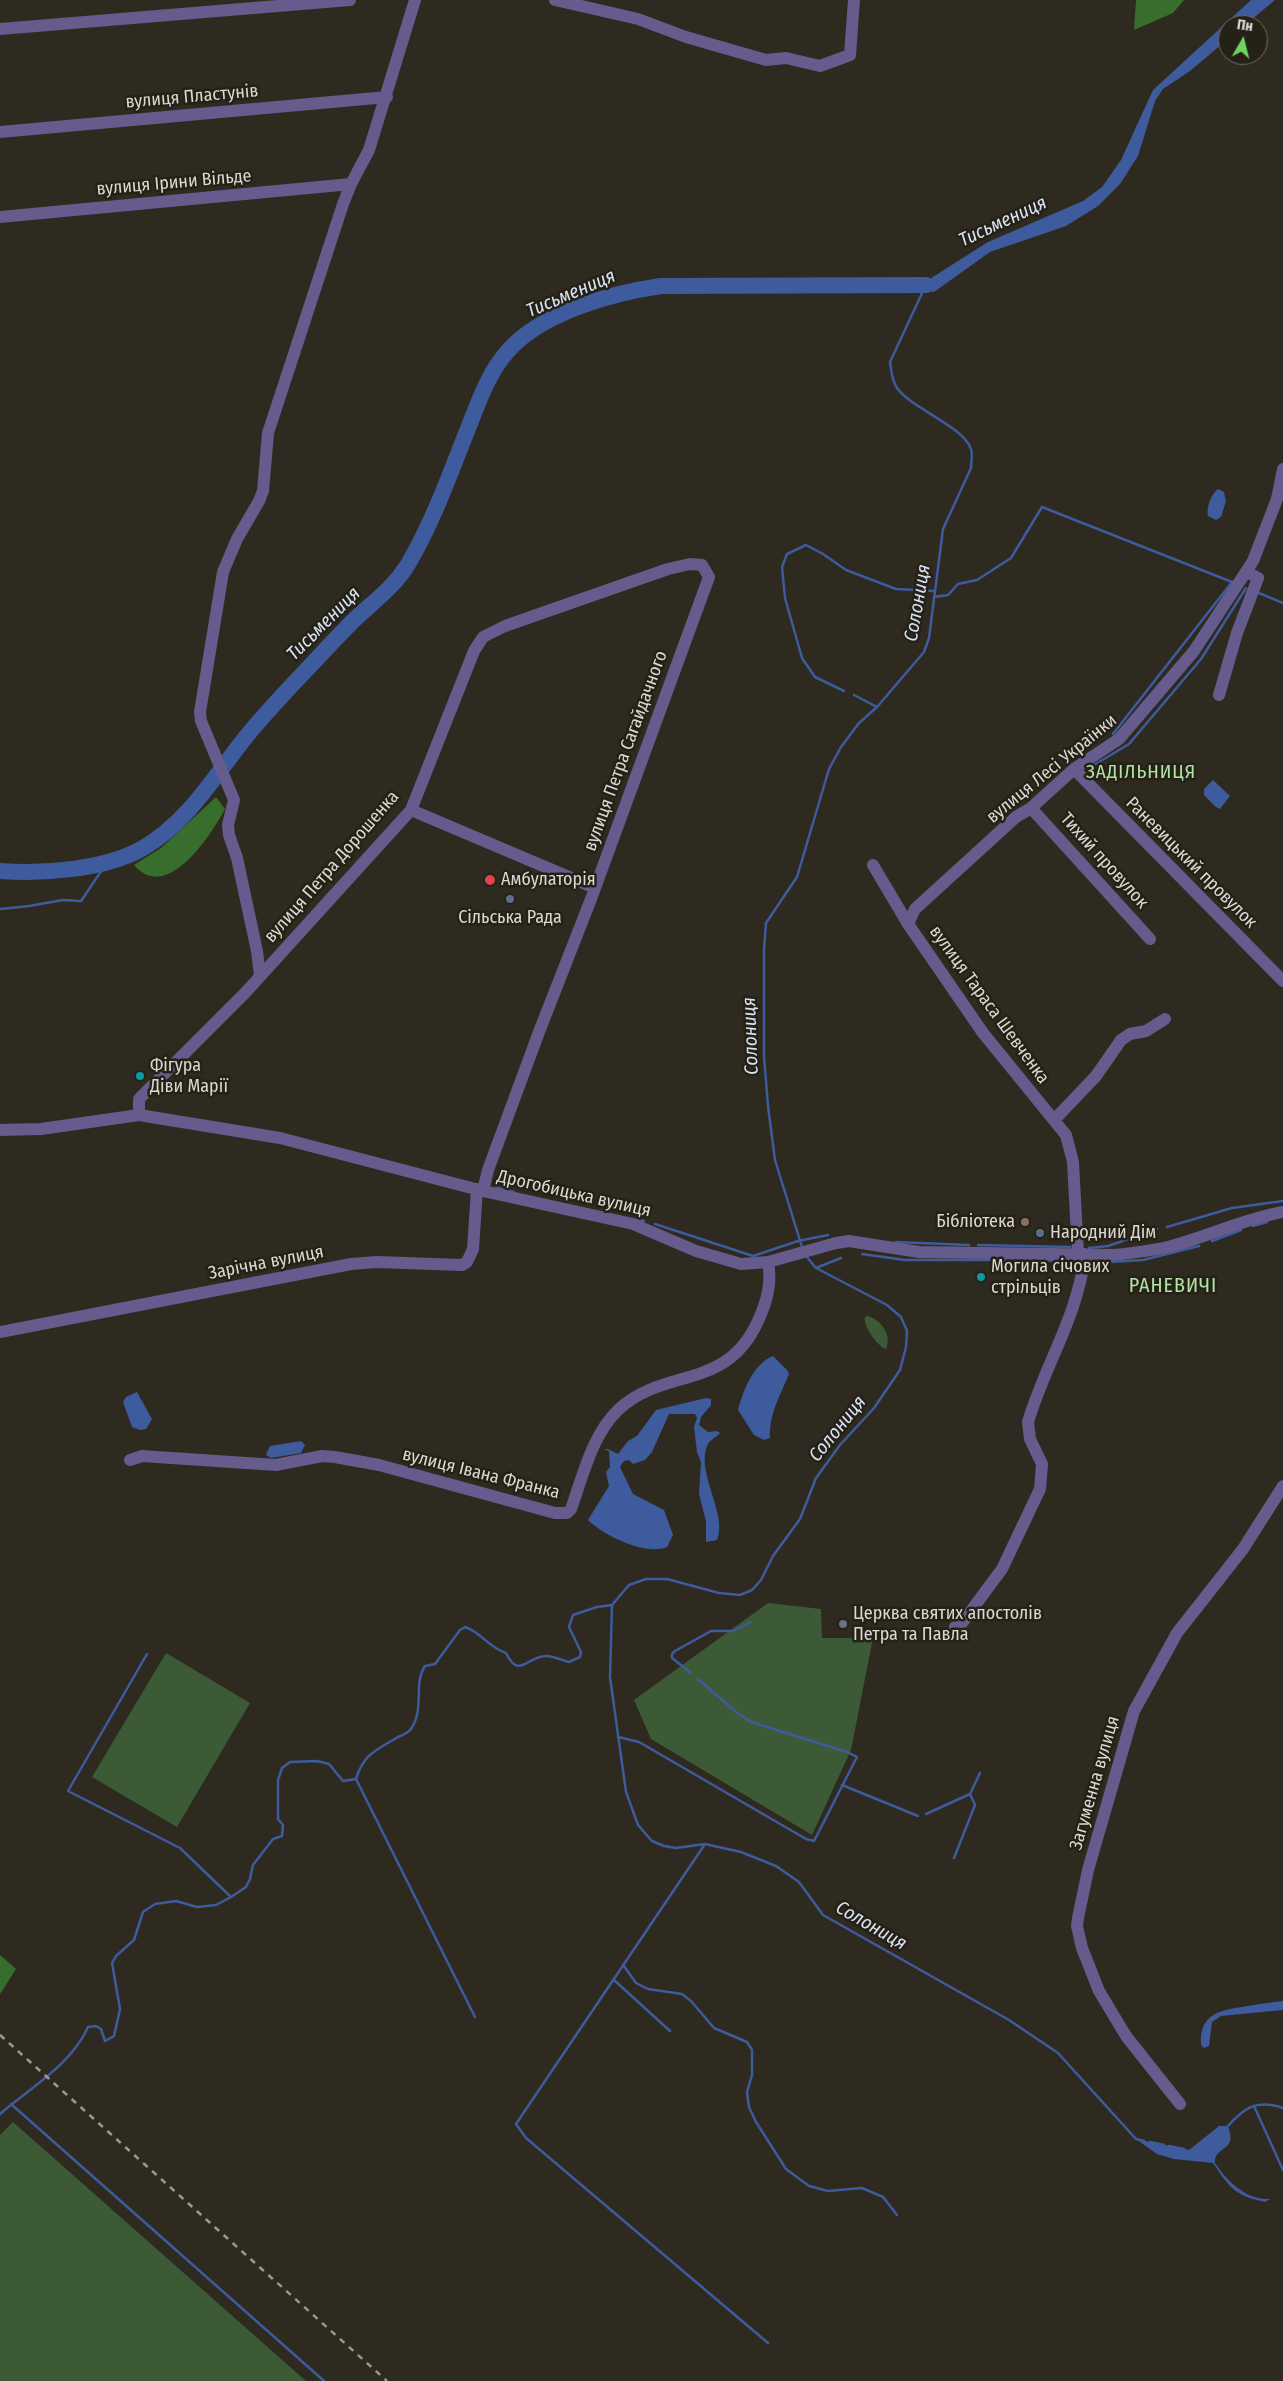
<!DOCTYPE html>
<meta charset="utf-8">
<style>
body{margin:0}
#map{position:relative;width:1283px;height:2381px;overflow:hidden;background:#2f2a1f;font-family:"Fira Sans Condensed",sans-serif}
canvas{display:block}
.north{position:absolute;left:1218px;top:15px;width:50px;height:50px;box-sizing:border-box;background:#252116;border:1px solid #6e6a61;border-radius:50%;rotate:8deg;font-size:14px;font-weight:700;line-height:20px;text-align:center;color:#dbd8d1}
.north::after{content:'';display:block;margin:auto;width:18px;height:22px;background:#71d35e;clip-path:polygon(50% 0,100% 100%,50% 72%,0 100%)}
</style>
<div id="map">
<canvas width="1283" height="2381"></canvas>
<div class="north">Пн</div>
</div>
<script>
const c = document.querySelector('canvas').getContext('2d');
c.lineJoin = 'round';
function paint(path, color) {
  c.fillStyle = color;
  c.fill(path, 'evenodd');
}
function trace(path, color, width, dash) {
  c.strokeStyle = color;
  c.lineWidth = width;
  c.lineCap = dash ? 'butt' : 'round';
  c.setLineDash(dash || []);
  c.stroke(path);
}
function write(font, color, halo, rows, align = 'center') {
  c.font = font + ' "Fira Sans Condensed",sans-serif';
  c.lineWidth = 5;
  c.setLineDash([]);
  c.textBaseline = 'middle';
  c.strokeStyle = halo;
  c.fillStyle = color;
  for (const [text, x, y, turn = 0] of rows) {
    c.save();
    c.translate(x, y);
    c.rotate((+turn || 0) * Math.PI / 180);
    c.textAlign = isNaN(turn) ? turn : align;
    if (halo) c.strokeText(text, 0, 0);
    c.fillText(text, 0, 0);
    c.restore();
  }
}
paint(new Path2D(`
 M868 1316C882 1320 892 1336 886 1349 878 1347 862 1325 865 1317Z
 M768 1603 821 1609 822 1638H873L851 1750 812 1835 651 1739 634 1700Z
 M166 1653 250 1703 177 1827 92 1777Z
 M13 2122 306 2381H0V2135Z`), '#3b5a35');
paint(new Path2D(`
 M1136 0H1184L1173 13 1134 30Z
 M216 797 225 809C211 835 167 904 134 865L161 848Z
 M0 1955 16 1969 0 1994Z`), '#376e2d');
paint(new Path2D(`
 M1251 0H1275L1245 25H1228V39L1190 71 1163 89 1155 101 1138 156 1120 184 1098 206 1066 226 990 252 934 292 897 288 925 282 988 242 1083 201 1102 187 1121 160 1153 90Z
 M1218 489 1224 492 1226 501 1221 517 1216 520 1208 516C1206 508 1211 494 1218 489Z
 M1213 780 1230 796 1220 809 1216 807 1204 795V789Z
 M773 1356 787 1370 789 1374C780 1396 769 1414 770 1438L764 1440 754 1435 738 1410C743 1391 753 1364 773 1356Z
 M137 1392 152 1419 146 1429 140 1430 132 1427 123 1402 126 1397Z
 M706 1398 711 1399V1405L701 1417 699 1425 708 1432 717 1431 720 1433C717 1437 709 1440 707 1446 696 1473 728 1515 717 1540L706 1542V1521L699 1494 701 1462 697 1452 694 1427 697 1418 695 1414H669L652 1452 645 1460 633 1464 629 1460 624 1461 620 1467 633 1494 664 1510 673 1535 667 1547C646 1556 604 1536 588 1520L609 1486 606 1472 610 1467 609 1451 604 1449H608L618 1454 628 1441 637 1436 656 1410Z
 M301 1441 305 1445 301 1453 271 1458 266 1455 270 1446Z
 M1283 2001V2010L1221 2016 1212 2022 1209 2046 1204 2048 1201 2045C1199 2012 1222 2010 1248 2006 1260 2004 1271 2002 1283 2001Z
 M1219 2126H1228C1238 2153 1214 2145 1215 2163 1228 2182 1246 2200 1270 2199L1265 2202C1235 2196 1229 2187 1213 2163L1174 2159 1157 2154 1136 2139 1189 2150Z`), '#3d5b9d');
trace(new Path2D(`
 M1259 593 1283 603
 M934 597 948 595 958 584 977 580 1011 558 1042 507 1232 582 1113 734
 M844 691 815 677 802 658 785 598 782 567 787 554 806 545 823 554 846 570 896 589 934 591
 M854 695 877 707
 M1089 768 1129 744 1201 659 1246 588
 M0 909 29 906 63 900 81 901 108 861
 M496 1187 514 1192
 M637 1219 644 1221
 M655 1224 753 1256 798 1241 828 1235
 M1253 1226 1267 1222
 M1167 1227 1232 1208 1283 1201
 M1212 1241 1241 1230
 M896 1242 969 1245
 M978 1245 1070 1247
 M802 1247 775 1160 768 1106 764 1056V949L766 923 797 877 829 769 841 747 859 723 877 707 924 652 929 638 943 529 971 468C971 462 973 454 971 449 963 426 912 409 897 388 892 381 891 370 890 362L924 289
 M1089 1248 1108 1246 1157 1229
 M862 1254 905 1260H1005
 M805 1255 816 1268 887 1305 901 1317 907 1331 906 1347 900 1370 874 1408 840 1445 816 1478 800 1519 773 1556 761 1580 752 1590 740 1595 719 1593 667 1579H646L629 1585 612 1605 610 1677 626 1792 638 1825 652 1841 664 1846 676 1848 705 1844 741 1852 776 1866 799 1882 823 1915 1009 2020 1058 2053 1136 2139 1144 2141
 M1038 1260 1076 1262
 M1092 1263 1143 1260 1199 1246
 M816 1268 841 1258
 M147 1654 68 1791 180 1848 231 1897
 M691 1673 672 1658V1654L675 1651 711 1631H733L751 1622
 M618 1737 639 1742 806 1839 814 1841 857 1757 847 1752 751 1722 736 1712 698 1679
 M356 1779 475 2017
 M842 1785 918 1816
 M926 1814 970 1794 980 1773
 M705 1844 516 2124 526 2138 768 2343
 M954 1858 975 1805 970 1794
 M624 1966 636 1983 648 1989 682 1994 691 2001 714 2028 747 2042 752 2050V2075L747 2092 749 2107 756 2122 786 2169 809 2186 828 2191 862 2188 883 2197 897 2215
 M614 1980 670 2031
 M11 2104 324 2381
 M1254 2106 1283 2170
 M0 2114C31 2087 71 2065 88 2027L96 2026 101 2029 105 2041 114 2036 120 2009 112 1963 116 1956 134 1940 143 1912 155 1904 176 1901 197 1907 216 1905 231 1897 246 1887 250 1879 253 1865 273 1839 282 1836 283 1825 278 1819V1780L282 1768 290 1762 317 1761 329 1764 343 1781 356 1779C364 1753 377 1750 398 1737 403 1735 408 1733 411 1729 425 1708 413 1684 425 1666L435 1664 460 1630 465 1627C481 1632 489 1648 506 1653 519 1680 527 1656 546 1656 553 1656 562 1660 569 1662L580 1657 581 1652 569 1627 573 1615 597 1607 612 1605
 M1226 2128C1244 2108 1255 2099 1283 2108
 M1150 2142 1164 2145
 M1169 2146 1184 2149`), '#3d5b9d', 2.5);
trace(new Path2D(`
 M0 871C43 874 105 870 143 848 188 822 214 777 245 738 266 712 289 688 312 664 326 649 340 634 354 620 373 602 393 588 407 566 431 526 448 479 465 436 477 407 486 376 507 352 540 313 612 293 661 286L926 285`), '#3d5b9d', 16);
trace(new Path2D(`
 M555 0 638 19 686 37 766 60 786 58 820 66 850 55 854 0
 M0 29 350 0
 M0 132 387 97
 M0 217 351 184
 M1219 695 1237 633 1258 578 1247 572
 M1074 769 1283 981
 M1031 808 1150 939
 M411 810 595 888
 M873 865 908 924 983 1033 1066 1135 1073 1162 1078 1254
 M908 924 915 909 1016 817 1031 808 1074 769 1119 739 1194 651 1253 561 1277 499 1283 469
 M260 976 257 951 237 858 229 835 228 825 234 800 201 721 200 712 223 572 237 539 259 501 263 491 268 433 343 204 351 184 369 150 415 0
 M139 1115V1099L245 993 411 810 474 651 483 637 505 626 668 569 690 564 702 565 709 577 591 899 539 1032 488 1170 483 1191
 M1055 1119 1096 1076 1121 1040 1130 1034 1146 1031 1165 1019
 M0 1130 41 1129 139 1115 280 1138 483 1191 633 1224 696 1251 741 1264 768 1262 836 1243 849 1241 919 1252 1114 1255C1132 1253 1150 1251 1168 1247 1207 1237 1243 1219 1283 1212
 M0 1332 351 1264 377 1262 462 1265 467 1262 473 1249 477 1189
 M130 1460 142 1456 276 1465 322 1456 335 1457 379 1465 555 1513H567L571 1509C583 1476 592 1435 618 1410 665 1366 726 1392 758 1321 767 1301 772 1284 768 1262
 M955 1627 962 1623 1002 1569 1040 1489 1042 1464 1030 1439 1028 1422C1045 1364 1078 1317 1085 1254
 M1180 2104 1126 2036 1099 1991 1082 1948 1077 1926 1078 1918 1088 1870 1134 1711 1177 1633 1243 1549 1283 1486`), '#655b8c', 12);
trace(new Path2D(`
 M0 2035 387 2381`), '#9b988f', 2.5, [6, 6]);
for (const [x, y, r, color] of [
 [490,880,6,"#e0444e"],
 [510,899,5,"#5c6f8a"],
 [140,1076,5,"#0f9aa8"],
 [1025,1222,5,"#8d6e63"],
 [1040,1233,5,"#5c6f8a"],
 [981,1277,5,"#0f9aa8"],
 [843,1624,5,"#6b7280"]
]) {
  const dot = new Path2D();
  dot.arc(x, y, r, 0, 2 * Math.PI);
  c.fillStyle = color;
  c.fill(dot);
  trace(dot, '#252116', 2);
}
write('18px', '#dbd8d1', '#252116', [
 ["вулиця Пластунів",192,97,-5],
 ["вулиця Ірини Вільде",174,183,-5],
 ["вулиця Петра Сагайдачного",626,751,-70],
 ["вулиця Лесі Українки",1052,769,-39],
 ["Тихий провулок",1104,861,48],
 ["Раневицький провулок",1191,863,45],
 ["вулиця Петра Дорошенка",332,867,-49],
 ["вулиця Тараса Шевченка",989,1005,54],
 ["Дрогобицька вулиця",574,1194,13],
 ["Зарічна вулиця",266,1263,-11],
 ["вулиця Івана Франка",481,1474,14],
 ["Загуменна вулиця",1095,1783,-74]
]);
write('18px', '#dbd8d1', '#252116', [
 ["Амбулаторія",501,880],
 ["Сільська Рада",510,918,"center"],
 ["Фігура",150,1066],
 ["Діви Марії",150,1087],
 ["Бібліотека",1015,1222,"right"],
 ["Народний Дім",1050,1233],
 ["Могила січових",991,1267],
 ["стрільців",991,1288],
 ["Церква святих апостолів",853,1614],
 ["Петра та Павла",853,1635]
], 'left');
write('italic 19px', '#d8e2f5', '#252116', [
 ["Тисьмениця",1003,222,-25],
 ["Тисьмениця",571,294,-23],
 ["Солониця",918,603,-80],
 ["Тисьмениця",324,624,-45],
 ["Солониця",751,1036,-92],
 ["Солониця",838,1429,-51],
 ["Солониця",871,1926,30]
]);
c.letterSpacing = '1px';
write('19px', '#afe3a5', '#252116', [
 ["ЗАДІЛЬНИЦЯ",1141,773]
]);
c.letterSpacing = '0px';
c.letterSpacing = '1px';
write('20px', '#afe3a5', '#252116', [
 ["РАНЕВИЧІ",1173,1286]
]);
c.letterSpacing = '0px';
</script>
